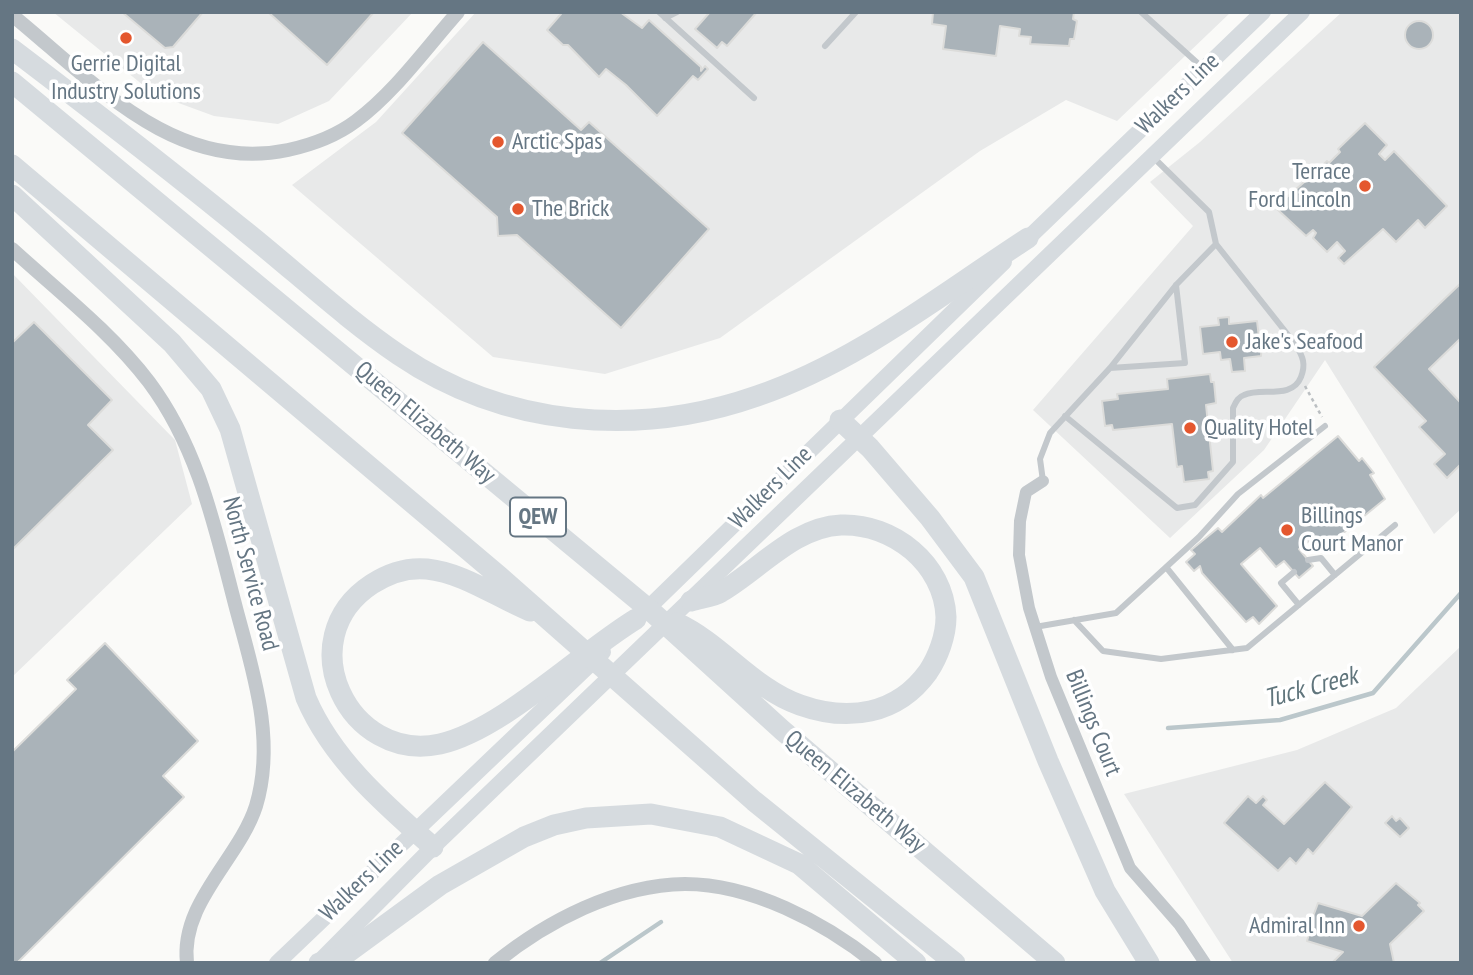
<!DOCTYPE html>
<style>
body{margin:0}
#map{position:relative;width:1473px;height:975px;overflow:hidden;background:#fafaf8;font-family:"PT Sans Narrow",sans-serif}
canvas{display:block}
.frame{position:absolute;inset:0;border:14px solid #657683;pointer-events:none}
</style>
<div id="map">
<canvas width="1473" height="975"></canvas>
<div class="frame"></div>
</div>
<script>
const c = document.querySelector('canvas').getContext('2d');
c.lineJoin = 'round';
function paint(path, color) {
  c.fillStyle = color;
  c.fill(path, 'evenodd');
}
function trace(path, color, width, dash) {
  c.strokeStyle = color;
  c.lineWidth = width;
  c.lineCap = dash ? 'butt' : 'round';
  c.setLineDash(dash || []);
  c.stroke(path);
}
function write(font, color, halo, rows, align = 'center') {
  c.font = font + ' "PT Sans Narrow",sans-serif';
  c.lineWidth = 7;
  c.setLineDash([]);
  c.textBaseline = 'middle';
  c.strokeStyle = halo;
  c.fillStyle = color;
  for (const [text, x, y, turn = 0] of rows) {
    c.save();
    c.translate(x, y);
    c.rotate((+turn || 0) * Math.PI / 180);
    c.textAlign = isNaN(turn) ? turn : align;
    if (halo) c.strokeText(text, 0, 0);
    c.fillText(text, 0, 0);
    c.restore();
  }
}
paint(new Path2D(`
 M53 12H413L329 101 278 124 214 116 154 94Z
 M476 12H1231L1117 121 1066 100 980 151 720 338 605 374 493 357 292 185 376 122Z
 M1342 12H1461V509L1434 534 1325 360 1264 450 1170 538 1033 410 1193 226 1150 182 1200 142Z
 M12 273 175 440 192 504 12 677Z
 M1461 646V963H1233L1124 794 1297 750 1396 708Z`), '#e8e9e9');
trace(new Path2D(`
 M1168 728 1280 720 1373 693 1461 593
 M600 963 661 922`), '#bbc7cb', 4.5);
const building = new Path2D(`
 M122 12H203L173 47 165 48Z
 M268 12H374L327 65Z
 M559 12H620L642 28 649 20 701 67V71L705 66 708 69 698 80 693 76 657 116 626 85 606 69 599 77 568 45H563L547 30 561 14Z
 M710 12H757L727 46 722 42 717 48 695 29Z
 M933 12H1074L1073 19 1077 21 1074 39H1070L1069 46 1030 44 1031 37 1019 36 1020 29 1000 26 996 56 943 49 946 26 932 24Z
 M1405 35a14 14 0 1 1 28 0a14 14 0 1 1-28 0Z
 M483 42 581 130 589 122 709 229 621 328 517 235 498 236 497 217 402 133Z
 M1365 123 1387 145 1379 154 1385 160 1394 151 1447 206 1425 228 1418 220 1396 242 1383 229 1344 264 1338 258 1345 251 1337 242 1327 252 1313 238 1316 233 1313 230 1306 236 1277 209 1283 204 1281 202 1309 178 1306 172 1311 167 1317 171 1327 161 1329 163 1340 152 1338 149Z
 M1461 283V338L1429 369 1461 403V464L1447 478 1434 464 1445 454 1419 427 1426 421 1374 367Z
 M1229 317V324L1257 321 1259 338H1262L1261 356 1244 358 1245 371 1232 372 1230 359 1221 360 1220 352 1203 354 1200 327 1219 325 1218 318Z
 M34 322 112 400 88 425 113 450 12 550V343Z
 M1210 374 1211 382H1214L1216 403 1206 405 1213 471 1208 472 1209 479 1184 482 1182 466 1177 467 1172 424 1113 430 1112 425 1105 426 1102 401 1118 399 1117 394 1168 389 1167 379Z
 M1338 436 1359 461 1362 458 1374 473 1370 475 1385 499 1325 548 1315 536 1299 549 1313 566 1299 578 1284 561 1276 567 1260 548 1241 564 1277 606 1259 624 1253 617 1246 622 1202 573 1200 566 1194 571 1186 562 1195 554 1191 550 1218 528 1222 532 1261 495 1263 498Z
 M105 643 198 741 163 776 184 797 17 963H12V752L76 689 67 680Z
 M1325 782 1352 807 1313 854 1308 849 1296 864 1290 858 1278 871 1224 823 1248 796 1256 803 1263 796 1267 800 1263 805 1284 824Z
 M1392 816 1396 821 1400 818 1409 828 1400 837 1385 823Z
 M1396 883 1420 903 1418 905 1424 911 1390 944 1394 963H1332L1343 952 1307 941 1309 934 1307 933 1318 903 1362 916Z`);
paint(building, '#aab3b9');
trace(building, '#dcdcda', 2);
trace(new Path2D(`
 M1305 386 1322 417`), '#bbbfc2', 2.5, [3.5, 3.5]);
trace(new Path2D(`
 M659 12 754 98
 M1141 12 1203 68
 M665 18 677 12
 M825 46 856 12
 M1110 368 1185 363 1176 285
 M1065 416 1177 508 1195 505 1233 462V408C1236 402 1238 397 1244 395 1261 387 1292 400 1301 377 1306 364 1303 357 1296 345L1216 244
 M1043 481 1040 459 1050 433 1110 368 1176 285 1216 244 1209 212 1153 157
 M1308 560 1321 558 1335 575
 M1166 567 1233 650
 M1294 572 1281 583 1299 605
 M1074 620 1103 651 1161 659 1247 648 1395 525
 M1035 627 1116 613 1199 537 1238 494 1325 426`), '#c3c8cc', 6);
trace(new Path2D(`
 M1043 481 1026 492 1020 521 1019 555 1029 608 1051 677 1130 868 1179 924 1205 963`), '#c3c8cc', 12);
trace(new Path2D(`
 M12 15C92 80 174 174 288 150 311 145 336 136 356 121 395 92 426 48 458 12
 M12 249C58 291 111 332 149 382 199 449 215 528 236 608 253 672 276 739 256 806 239 859 180 903 187 963
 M495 963C547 921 616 885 685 884 751 884 824 922 875 963`), '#c3c8cc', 14);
trace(new Path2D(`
 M1020 246 1263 12
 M641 615 1004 262
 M320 961 433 847 1302 12
 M277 963 603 652`), '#d6dbdf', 16);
trace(new Path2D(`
 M12 49C91 109 169 169 246 232 297 273 346 319 399 355 505 427 637 438 757 396 857 362 940 295 1028 238
 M12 82 651 611 782 730 1055 963
 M12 165 499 576 754 801 955 963
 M12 195 172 343 211 389 230 429 306 698C332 759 384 804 433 847
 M840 420 870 448 930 518 974 577 1048 761 1105 891 1149 963
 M530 611C496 597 464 573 427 569 407 567 389 573 372 584 288 639 349 764 440 744 502 730 580 653 636 619
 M677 623C722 644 752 688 800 705 848 722 897 715 928 672 938 657 946 636 946 617 944 564 893 523 841 525 794 527 759 570 721 592 713 597 700 598 691 601
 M319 963 343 956 440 885 524 837 554 825 586 818 651 814 720 827 799 864 916 963`), '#d6dbdf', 21);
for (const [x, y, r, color] of [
 [126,38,7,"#e4572e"],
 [498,142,7,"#e4572e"],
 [1365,186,7,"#e4572e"],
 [518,209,7,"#e4572e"],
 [1232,342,7,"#e4572e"],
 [1190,428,7,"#e4572e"],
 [1287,530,7,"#e4572e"],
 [1359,926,7,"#e4572e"]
]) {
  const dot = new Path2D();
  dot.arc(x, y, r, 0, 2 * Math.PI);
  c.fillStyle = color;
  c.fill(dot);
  trace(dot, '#fff', 2.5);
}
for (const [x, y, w] of [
 [538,517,56]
]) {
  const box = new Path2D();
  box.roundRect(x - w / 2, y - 19.5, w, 39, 5);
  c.fillStyle = '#fff';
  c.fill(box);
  trace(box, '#657683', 2);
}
write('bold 23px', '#657683', null, [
 ["QEW",538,517]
]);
write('24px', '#657683', '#fff', [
 ["Gerrie Digital",126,64,"center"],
 ["Industry Solutions",126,92,"center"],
 ["Arctic Spas",512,142],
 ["Terrace",1351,172,"right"],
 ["Ford Lincoln",1351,200,"right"],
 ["The Brick",532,209],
 ["Jake's Seafood",1246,342],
 ["Quality Hotel",1204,428],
 ["Billings",1301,516],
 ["Court Manor",1301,544],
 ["Admiral Inn",1345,926,"right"]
], 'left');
write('24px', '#657683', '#fff', [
 ["Walkers Line",1178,94,-44],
 ["Queen Elizabeth Way",425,423,40],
 ["Walkers Line",771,488,-45],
 ["North Service Road",250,574,75],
 ["Billings Court",1093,723,68],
 ["Queen Elizabeth Way",855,792,40],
 ["Walkers Line",362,881,-44]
]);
write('italic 26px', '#60757c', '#fff', [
 ["Tuck Creek",1311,688,-15]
]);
</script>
